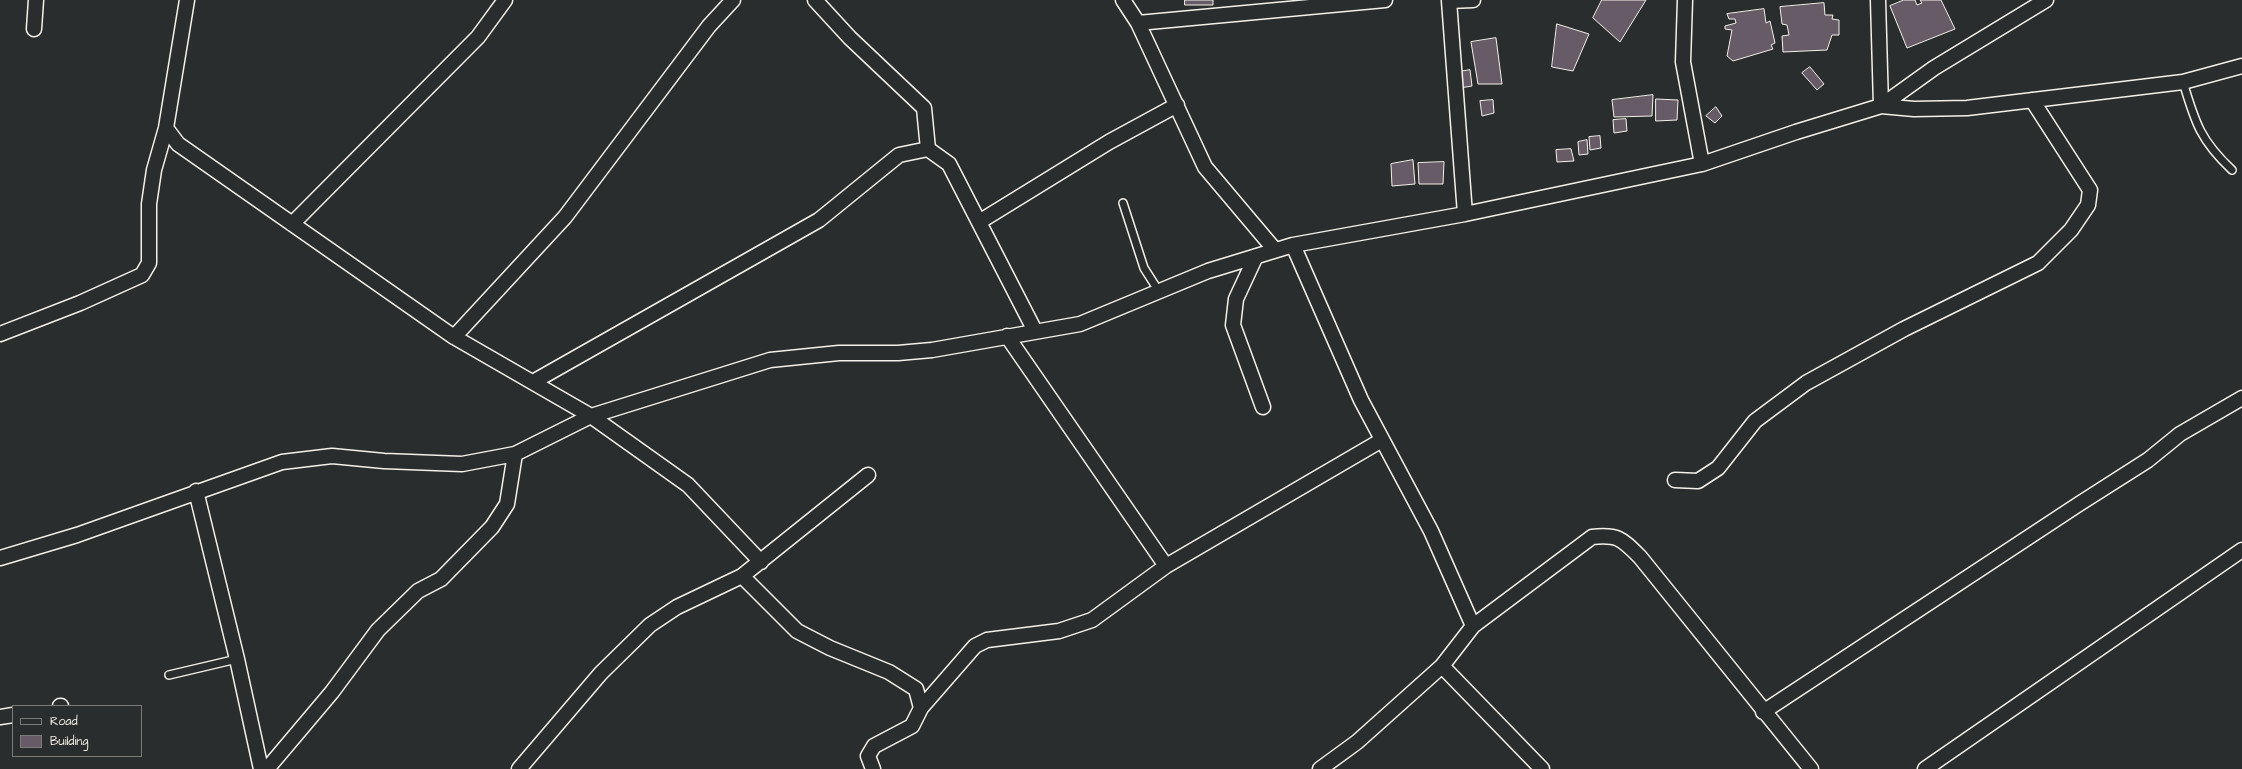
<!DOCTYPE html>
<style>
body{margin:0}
#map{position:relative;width:2242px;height:769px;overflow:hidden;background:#2a2d2e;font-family:"Architects Daughter",sans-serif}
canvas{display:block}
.legend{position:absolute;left:12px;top:705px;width:130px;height:52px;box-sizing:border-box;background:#2a2d2e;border:1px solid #7b7b78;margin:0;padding:5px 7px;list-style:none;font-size:12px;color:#f4f1e8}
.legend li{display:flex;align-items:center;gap:8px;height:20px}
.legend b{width:20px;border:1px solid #7b7b78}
</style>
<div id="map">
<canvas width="2242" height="769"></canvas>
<ul class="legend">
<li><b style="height:5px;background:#2a2d2e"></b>Road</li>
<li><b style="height:11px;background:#685b68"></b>Building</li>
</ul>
</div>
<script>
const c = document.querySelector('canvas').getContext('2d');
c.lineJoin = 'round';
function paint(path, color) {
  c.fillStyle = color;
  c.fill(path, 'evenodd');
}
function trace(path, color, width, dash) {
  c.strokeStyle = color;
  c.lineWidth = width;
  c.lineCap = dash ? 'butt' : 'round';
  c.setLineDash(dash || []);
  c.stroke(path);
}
const building = new Path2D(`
 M1185 0H1213V5H1185Z
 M1602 0H1646L1620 42 1593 18Z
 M1904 0H1915L1917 5 1922 3 1920 0H1941L1955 29 1907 48 1890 6Z
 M1824 3 1825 15H1833L1832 19 1839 20V35H1832L1827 50 1783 52 1782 36 1789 35 1787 25 1782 24 1780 7Z
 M1764 9 1766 23 1770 21 1775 43 1771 45 1773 49 1733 61 1727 56 1732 30 1725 29V26L1736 23 1735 19H1729L1727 14Z
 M1557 24 1589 34 1573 71 1552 67Z
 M1496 38 1502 84H1478L1471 42Z
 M1810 67 1824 84 1817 90 1802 73Z
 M1470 70 1472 86 1460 88 1459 72Z
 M1653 95 1652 116 1614 117 1612 100Z
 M1656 99 1678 100 1677 120 1656 121Z
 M1493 100 1494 113 1482 116 1480 101Z
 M1716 107 1722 116 1715 123 1706 116Z
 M1626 119 1627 131 1614 133 1613 120Z
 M1600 136 1601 148 1590 150 1589 137Z
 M1587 140 1588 154 1579 155 1578 142Z
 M1571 149 1574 161 1557 162 1556 150Z
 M1413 160 1415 184 1392 186 1391 164Z
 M1444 162 1443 184H1419L1418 163Z`);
paint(building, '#685b68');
trace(building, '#f4f1e8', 1);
const lane = new Path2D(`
 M2183 82C2195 122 2200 140 2232 170
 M1123 203 1144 268 1158 290
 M169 675 237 659`);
const street = new Path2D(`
 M815 0 850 38 924 108 928 149
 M1123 0 1138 23 1205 167 1275 250
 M1685 0 1683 62 1702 164
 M1878 0 1881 106
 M1138 23 1385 0
 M34 29 36 0
 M1881 106 1934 68 2046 0
 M166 128 178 144 454 337 591 416 688 485 761 562
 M1465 214 1449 1 1473 0
 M979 222 1109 142 1177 105
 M292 224 478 37 505 0
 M1293 245 1361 400 1431 531 1473 626
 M1256 256 1236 299 1233 325 1263 407
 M0 334 80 303 142 275 149 263V204L154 170 166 128 187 0
 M1007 336 1166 566
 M454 337 565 217 709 26 733 0
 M533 382 819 220 899 155 928 149 949 164 1035 331
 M1675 480 1698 481 1718 468 1755 421 1806 383 1904 329 2038 263 2071 230 2088 205 2090 190 2032 100
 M196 491 237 659 261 769
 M0 558 77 535 282 462 332 456 384 461 462 464 515 454 591 416 770 360 839 353H898L932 350 1080 324 1208 271 1293 245 1465 214 1702 164 1796 132 1881 106 1914 109 1967 108 2183 82 2242 66
 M742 576 797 631 830 648 889 672 916 689 921 708 912 726 874 746 868 756 873 769
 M1442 666 1542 769
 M60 706H61
 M921 708 975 646 987 640 1059 631 1092 620 1166 566 1382 440
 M1763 712 2079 504 2148 460 2180 434 2242 398
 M0 717 13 715
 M267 769 332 692 378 630 418 591 441 579 492 527 507 504 515 454
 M519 769 601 673 650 625 677 607 742 576 868 475
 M1320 769 1357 742 1442 666 1473 626 1592 537C1618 534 1622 539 1640 557L1811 769
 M1925 769 2242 550`);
trace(lane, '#f4f1e8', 10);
trace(street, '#f4f1e8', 17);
trace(lane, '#2a2d2e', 7);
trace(street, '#2a2d2e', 14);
</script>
